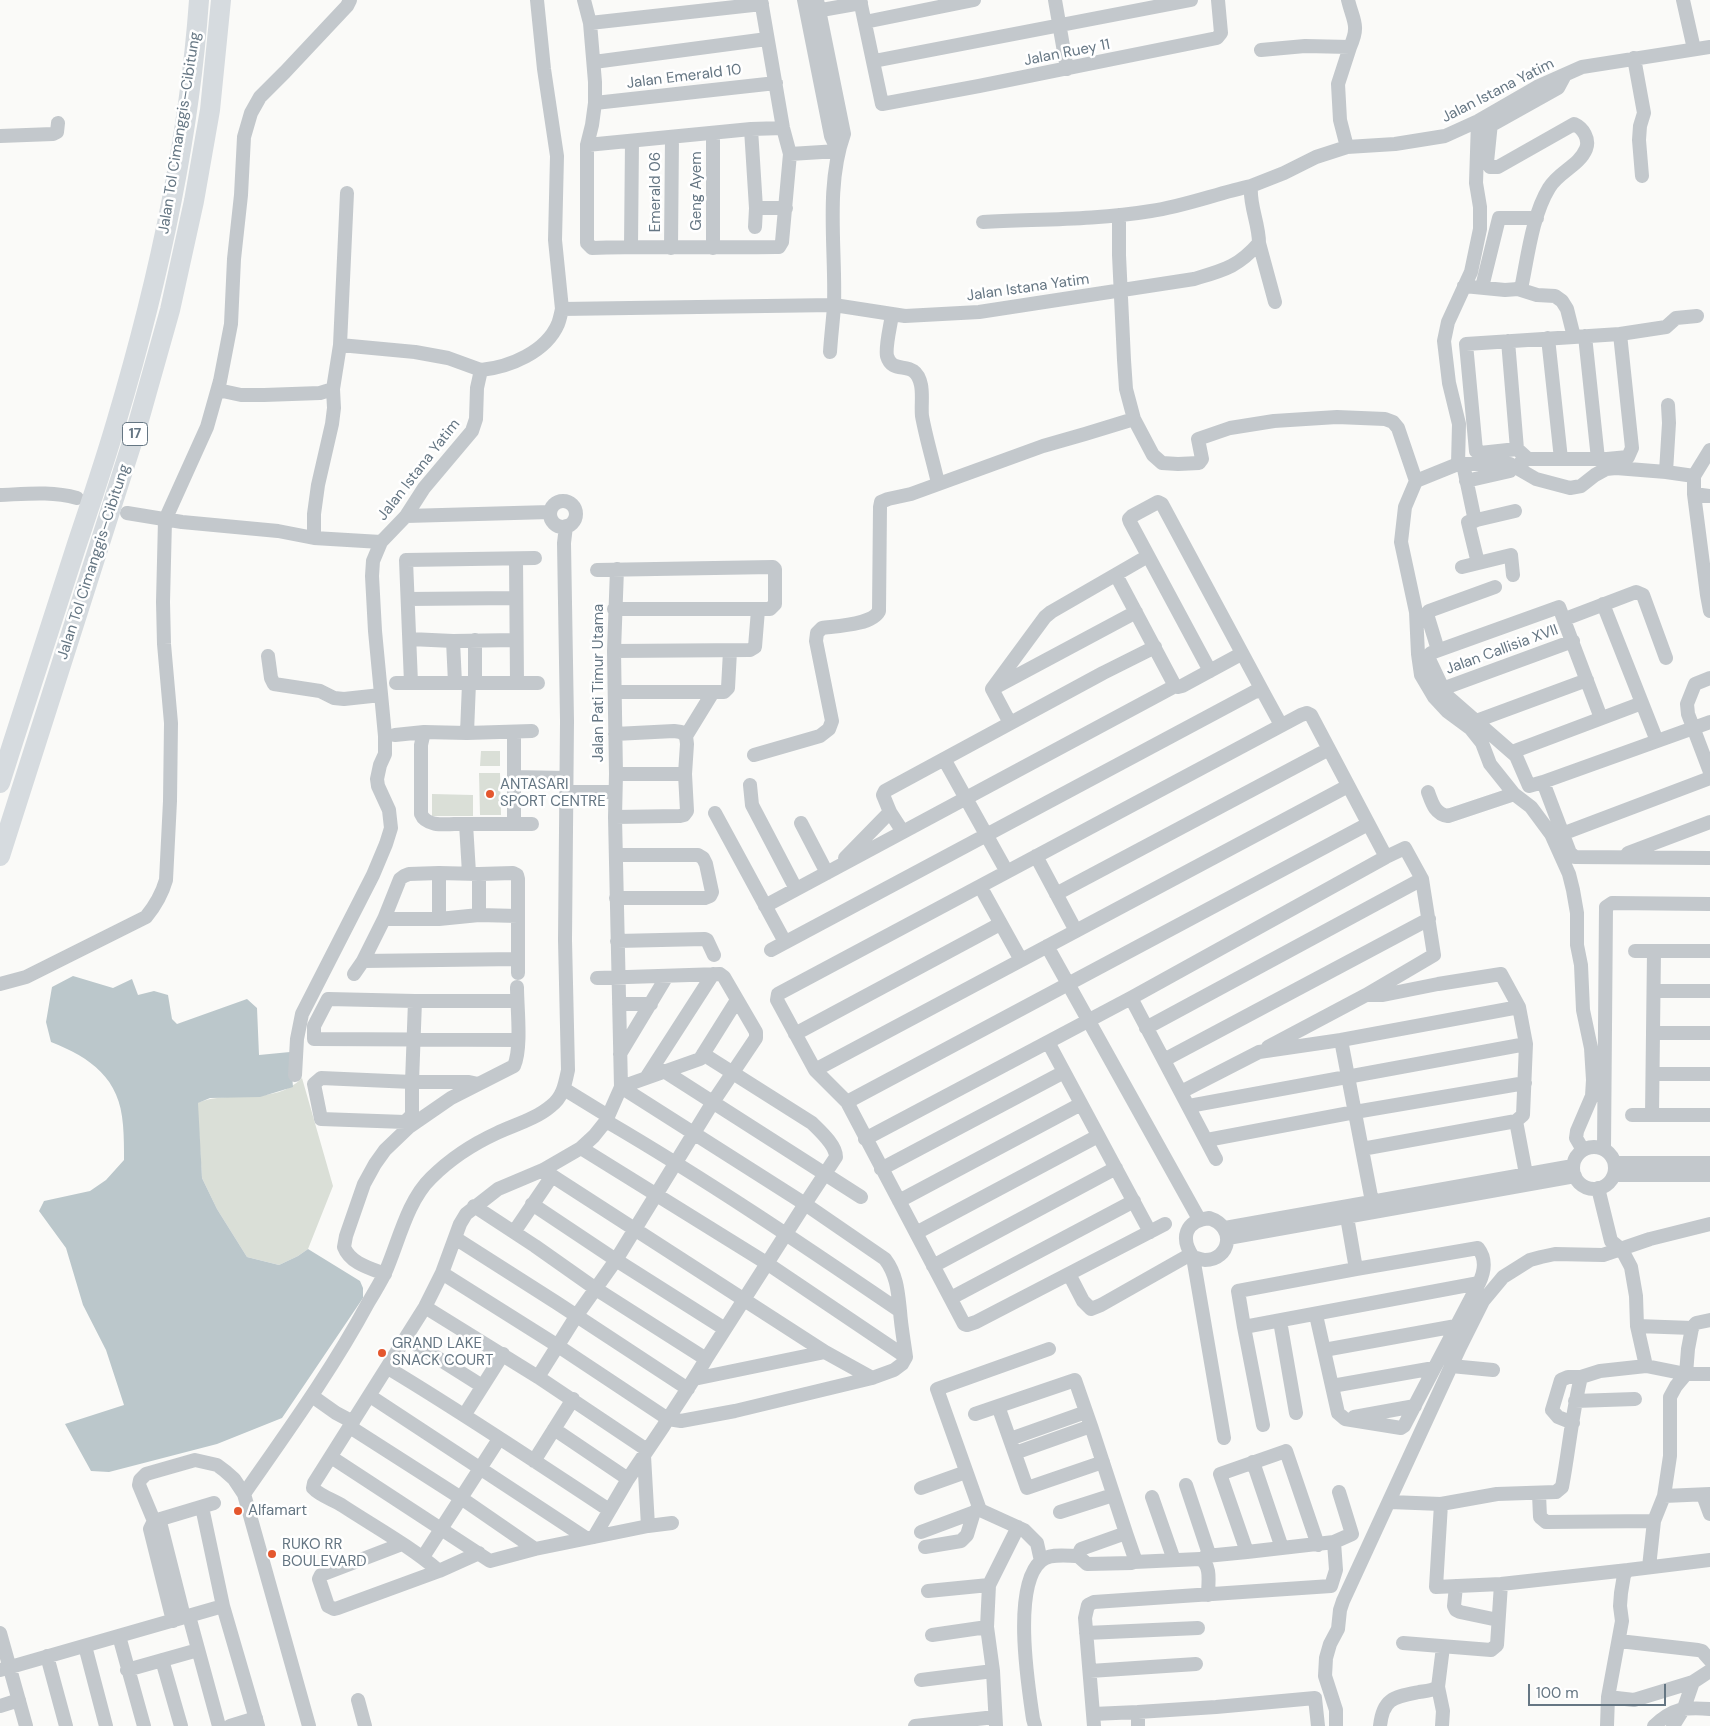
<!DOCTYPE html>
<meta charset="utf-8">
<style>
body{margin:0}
#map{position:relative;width:1710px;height:1726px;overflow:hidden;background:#fafaf8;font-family:"DM Sans",sans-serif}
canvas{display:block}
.scale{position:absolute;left:1528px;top:1684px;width:138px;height:22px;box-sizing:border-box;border:2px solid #657683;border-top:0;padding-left:6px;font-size:15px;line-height:18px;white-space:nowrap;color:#657683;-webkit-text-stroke:4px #fff;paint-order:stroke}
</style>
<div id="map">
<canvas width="1710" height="1726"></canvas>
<div class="scale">100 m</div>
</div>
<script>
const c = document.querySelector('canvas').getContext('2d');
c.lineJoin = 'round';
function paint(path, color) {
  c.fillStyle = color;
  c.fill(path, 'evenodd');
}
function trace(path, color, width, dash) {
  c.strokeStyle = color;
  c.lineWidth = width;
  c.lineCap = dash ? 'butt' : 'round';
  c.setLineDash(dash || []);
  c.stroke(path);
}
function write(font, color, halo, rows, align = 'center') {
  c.font = font + ' "DM Sans",sans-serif';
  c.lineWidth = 5;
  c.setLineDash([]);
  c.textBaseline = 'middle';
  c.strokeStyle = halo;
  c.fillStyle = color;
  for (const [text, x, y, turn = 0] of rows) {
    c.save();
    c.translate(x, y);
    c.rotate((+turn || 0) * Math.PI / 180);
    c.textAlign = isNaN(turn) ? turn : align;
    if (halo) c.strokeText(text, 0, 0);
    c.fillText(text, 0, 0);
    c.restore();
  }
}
paint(new Path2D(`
 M481 751H500V766H480Z
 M479 773H500L501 815H480Z
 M432 794 473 795V816H432Z
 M302 1078 333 1186 308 1249 298 1256 279 1265 247 1257 217 1209 202 1178 197 1103C232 1089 273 1107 302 1078Z`), '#dadfd7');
paint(new Path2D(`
 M73 976 113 988 132 979 138 995 154 991 168 995 172 1019 177 1024 247 999 257 1008 259 1055 290 1052 293 1087 260 1097 210 1098 198 1103 202 1178 217 1209 247 1257 279 1265 298 1256 308 1249 360 1281 363 1288V1298L282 1418 217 1444 109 1472 91 1471 65 1424 124 1405 106 1350 83 1305 66 1248 39 1211 44 1201 90 1191 106 1180 124 1160C124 1149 124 1137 123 1125 120 1078 91 1058 51 1042L46 1022 52 987Z`), '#bbc7cb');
trace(new Path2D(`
 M537 0 544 69 557 156 555 240 562 309
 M584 0 590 23 595 82V103L592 125 587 145V243L592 248C653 246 715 248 776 247H779L782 242 790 154 783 128 761 0
 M804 0 831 136 838 151
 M817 0 844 134C825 187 836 250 834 306 833 321 831 336 830 352
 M860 0 882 104 979 86 1217 38 1221 33 1218 0
 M1055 0 1067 69
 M1348 0C1353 21 1360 25 1350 47
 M1683 0 1694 49
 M810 12 861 3
 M865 22 974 0
 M590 23 762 4
 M1261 50 1305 46 1350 47 1338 84 1340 120 1347 147
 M1634 58 1644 113 1640 126 1639 140 1642 176
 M874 61 1191 0
 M594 62 767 39
 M595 103 776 83
 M1490 126 1558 88 1565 75
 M751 129 756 208 755 227
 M0 136 53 134 57 132 58 123
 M587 145 751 129 783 128
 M790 154 838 151
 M756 208H786
 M1119 215V255L1124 360 1126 389 1134 419 1153 455 1162 463 1178 464 1199 463 1202 459 1198 439 1230 428 1274 421 1337 417 1385 419 1393 422 1398 428 1416 481
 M983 222C1039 219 1096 220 1151 211 1185 206 1218 193 1251 186
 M1259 243 1275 302
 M631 246 632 141
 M671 248 672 137
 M713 248V133
 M1464 286 1505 290 1518 289 1522 284C1528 254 1533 214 1549 188 1558 172 1579 166 1586 149 1590 139 1583 128 1574 124L1498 167H1490L1487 162 1492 113
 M1482 287 1499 218H1537
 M1518 289 1537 295 1555 296 1562 301 1567 309 1574 337
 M892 314C891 324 885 346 887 356 893 377 915 357 921 385 923 395 921 406 922 416 926 438 933 461 938 483
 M1620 334 1666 327 1676 318 1697 316
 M1585 336 1598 459
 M1548 338 1561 459
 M1508 341 1517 449
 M340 345 415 352 448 358 481 370
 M218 390 241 395H264L320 393 333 389 340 345 347 193
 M1458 464 1459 424 1449 383 1444 341 1448 322 1471 272 1480 229V207L1476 183 1478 121
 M1463 464 1475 521
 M1517 467 1521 462 1528 459H1607L1628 457 1632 448 1620 334 1466 344 1476 451 1480 453 1517 449 1528 459
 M1666 472 1669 423 1668 405
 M1694 476V494L1707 595 1710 611
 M1466 481 1510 471
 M1694 494 1710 496
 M0 495C26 494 51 491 77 498
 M550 514a13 13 0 1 1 26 0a13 13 0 1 1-26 0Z
 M127 513 182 522 278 531 314 538 381 542
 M406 516 550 512
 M314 538V514L318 485 332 424 334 408 333 389
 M516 559 517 683
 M1478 563 1468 522 1515 511
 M1462 567 1511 555 1513 575
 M617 569 614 651 616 774 615 817 621 1087 805 1204 836 1157C836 1145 820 1131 812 1123L703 1054
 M597 570 773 567 775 569V604L770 609H614
 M1116 575 1175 686 1178 687 1182 686 1241 654
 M408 599 516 598
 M1603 604 1657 741
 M1565 619 1636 592 1643 595 1666 658
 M410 639 453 641 516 640
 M453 641 455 683
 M1438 650 1427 614 1429 611 1495 587
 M614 651 750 650 755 647 758 610
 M268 656 271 678 274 684 320 691 334 698 344 699 381 695
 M1210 671 1130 522 1129 519 1132 516 1158 502 1162 504 1263 692
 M1710 678 1695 684 1687 704 1688 714 1710 772
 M396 683H538
 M411 683 406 560 535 558
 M469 683 467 733 532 731
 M475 683V640
 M992 689 1045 617 1051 612 1148 556
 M1442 689 1573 641
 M615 692H724L728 688 730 651
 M1601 718 1559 607 1431 653 1428 657 1446 695 1516 756 1529 786 1543 782 1710 722
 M1476 721 1587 680
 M1010 723 992 689 1136 612
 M395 735 424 732
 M686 736 713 692
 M1512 752 1642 703
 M754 755 820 736 829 729 832 721 816 641 817 633 822 628C837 626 872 625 879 611L880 507 881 502 888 499 911 494 1043 446 1085 434 1134 419
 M944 759 1007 872
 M616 774H685
 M514 777 566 778
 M1543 782 1570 853 1575 857 1710 858
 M750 785 752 805 796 889
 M567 792H615
 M1428 792C1432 803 1435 814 1448 816L1514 794
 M715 813 785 942
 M615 817 680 816 684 815 687 811 685 774 687 744 686 736 681 732 674 731 615 734
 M801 823 827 873
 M466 824C452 823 427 829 421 814V745L424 732 467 733
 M514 824V732
 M903 832 890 812 883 795 885 791 1103 673 1155 647
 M1562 834 1710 778
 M1628 853 1710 822
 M616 855H698L703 858 706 864 712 892 710 896 705 898H616
 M1036 856 1076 931
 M845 858 890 812
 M439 873V919
 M469 873 466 824H532
 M479 874V915
 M980 886 1021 960
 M1056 894 1329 749
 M765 906 1175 686
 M384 919H439L479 915 518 916
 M617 941 705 939 707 940 714 955
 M1047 946 1199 1219
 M771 950 1256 691 1263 692 1281 725
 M1635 951H1710
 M363 961 518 959
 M354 974 363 961 384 919 400 879 404 876 409 874 439 873 479 874 513 873 517 875 518 879V973
 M0 984 26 977 146 917C155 906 162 894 166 880L170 801 171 723 164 644 163 602 165 520 207 427 220 381 231 324 234 259 241 195 244 137 251 113 260 97 285 72 347 6 350 0
 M1654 991H1710
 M1131 998 1216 1159
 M415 1001 412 1082H469L478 1084
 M517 1001H415L328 999 314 1026V1039L518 1040
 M619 1004H651
 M1146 1028 1422 879
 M1653 1033H1710
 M795 1034 1000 924
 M1341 1040 1519 1007
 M1048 1042 1150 1232
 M1268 1047 1366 995
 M620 1054 667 976
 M1164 1060 1429 919
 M815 1070 1348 786
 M664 1071 861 1197
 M1653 1074H1710
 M295 1075 297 1039 302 1014 373 875 386 844 391 828 389 810 378 786 377 779 380 765 385 754V736L375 631 372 576 373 561 381 542 406 516 424 488 472 431 476 419 477 388 481 370C510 367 546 352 558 324 560 319 561 313 562 309L834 305 905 316 979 312 1194 279C1224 270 1238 267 1259 243 1259 223 1249 205 1251 186L1284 173 1316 157 1347 147 1395 144 1445 136 1478 121 1537 87 1582 67 1710 47
 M646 1078 713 974
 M564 1089 608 1116
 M1181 1092 1259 1052 1341 1040 1374 1212
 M847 1102 1368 824
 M1189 1106 1526 1044
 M1632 1115H1710
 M1652 1115 1654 951
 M606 1121C707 1180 803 1245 900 1311
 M405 1122 412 1115V1082L321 1078 314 1084 321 1119 405 1122 409 1127
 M865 1139 1131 998 1386 857 1405 848 1422 879 1434 955 1366 995H1383L1438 984 1501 974 1519 1007 1526 1044 1523 1115 1516 1121 1526 1174
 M1207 1140 1355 1112 1525 1083
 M1573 1168a21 21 0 1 1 42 0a21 21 0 1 1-42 0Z
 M581 1148 768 1264 906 1357
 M1362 1149 1516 1121
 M1604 1149 1606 907 1612 903 1710 904
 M1583 1150 1576 1138 1577 1131 1592 1096 1593 1080 1591 1048 1583 1010 1581 965 1577 945V913L1573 890 1569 874 1551 834 1531 807 1514 794 1490 764 1482 743 1470 728 1447 711 1434 697 1421 675 1418 654 1416 612 1401 542 1405 507 1416 481 1458 464H1510L1536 479 1570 488 1581 486 1595 475 1606 469 1616 468 1666 472 1694 476 1710 450
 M1615 1163H1710
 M881 1169 1064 1072
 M543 1170 825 1352 872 1378
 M1614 1175H1710
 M1598 1188 1611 1241 1622 1250 1631 1267 1636 1296 1637 1326 1646 1366
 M899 1201 1081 1104
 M532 1204 616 1260 725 1329
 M474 1206 535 1246 596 1289 706 1359
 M1347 1217 1356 1269 1238 1291 1244 1327 1479 1283C1485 1271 1486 1258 1478 1248L1356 1269
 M1209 1218C1237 1227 1230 1260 1205 1260 1201 1260 1197 1258 1193 1257 1180 1238 1185 1221 1209 1218Z
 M1165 1224 976 1322 967 1325 964 1324 847 1102 815 1070 777 1000 778 994 1301 715 1307 713 1311 715 1386 857
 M1225 1228 1573 1166
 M514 1232 552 1176
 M916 1233 1098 1136
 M455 1238 557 1303 688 1389
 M1228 1238 1575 1176
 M1193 1257 1224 1438
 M933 1266 1116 1168
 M442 1273 558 1346 668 1419 681 1421 735 1411 872 1378 894 1370 902 1364 906 1357C904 1342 901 1326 900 1311 898 1292 897 1275 885 1259L805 1204 706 1359C693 1382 677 1404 663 1427L628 1479 594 1537
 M385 1274C369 1268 350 1263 344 1247L346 1236 364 1184 375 1164 385 1150 409 1127 451 1098 514 1066C522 1048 517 1008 517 987
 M1069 1274 1083 1301 1091 1309 1101 1305 1191 1254
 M951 1298 1134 1201
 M425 1307 538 1377 647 1450
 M1316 1315 1338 1413 1345 1419 1401 1428 1404 1426 1479 1283
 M1280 1321 1296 1413
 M1244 1327 1263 1425
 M1692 1328 1696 1323 1710 1320
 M406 1338 482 1386
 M1324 1350 1456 1326
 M1451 1366 1493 1370
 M388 1368C463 1413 536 1462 609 1510
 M538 1377 577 1315 616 1260 713 1102 756 1038V1032L724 977 720 974 597 978
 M694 1379 825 1352
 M1332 1386 1434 1368
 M312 1396 336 1413 353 1422
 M370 1396 586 1538
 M1575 1401 1635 1399
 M998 1406 1027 1488 1103 1462
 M465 1414 503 1354
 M975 1414 1075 1380 1091 1426
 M1354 1417 1415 1406
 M1573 1423 1558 1417 1552 1410 1561 1380 1568 1377H1581
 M350 1427 461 1498 535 1549
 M554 1429 628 1479
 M1010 1439 1086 1412
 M1015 1453 1091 1426 1126 1533
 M644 1456 648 1526
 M331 1457 490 1561 535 1549 648 1526 672 1523
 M534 1461 573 1399
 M1253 1462 1282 1548
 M1186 1485 1208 1551 1204 1561
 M921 1488 966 1472
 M244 1494C287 1432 332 1370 368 1303 374 1293 380 1283 385 1273 398 1244 407 1201 431 1178 449 1160 473 1144 497 1133 514 1125 536 1119 551 1106 563 1097 565 1084 568 1070L565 940 567 721 564 543 566 526
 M1539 1494 1540 1517 1546 1522 1654 1521
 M1703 1495 1710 1514
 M1664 1496 1710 1494
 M1152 1497 1174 1560
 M1390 1502 1441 1504 1497 1494 1556 1492 1562 1487C1569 1450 1572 1413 1581 1377L1600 1371 1646 1366 1686 1374 1688 1349 1692 1328 1637 1326
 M1441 1504 1436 1587 1501 1584 1628 1570
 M202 1507 223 1606 258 1726
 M1060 1512 1113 1495
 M921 1532 980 1510
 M402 1544 321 1575 319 1579 328 1606 334 1609 338 1608 439 1571 479 1553
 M1318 1545 1286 1451 1220 1474 1247 1552 1334 1542
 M925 1547 961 1541 967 1535 974 1512
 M1206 1556 1247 1552
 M423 1557 499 1439
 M1041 1561 1037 1543 1024 1530 980 1510 937 1389 1049 1349
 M1134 1562 1200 1559C1212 1565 1208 1583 1208 1595
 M1649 1567 1654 1521 1664 1496 1670 1456V1397L1676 1386 1686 1374H1710
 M439 1571C410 1546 375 1527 343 1506 334 1500 320 1496 313 1488L314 1483 425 1307 442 1273 460 1224 466 1214 498 1189 543 1170 581 1148 594 1136 606 1121 621 1087 700 1059 737 1000
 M1456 1586 1454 1606 1456 1610 1460 1612 1498 1620
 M928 1591 989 1585
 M189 1616 219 1726
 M184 1617 161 1526 154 1521 139 1485 140 1480 146 1474 195 1460 217 1465 225 1471 234 1479 244 1494 309 1726
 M173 1621 150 1529 154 1521 214 1503
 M0 1633 26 1726
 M1086 1633 1198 1628
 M932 1635 987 1627
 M119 1636 144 1726
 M1619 1641 1698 1650 1702 1651 1710 1660
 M1403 1643 1491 1650 1497 1645 1501 1584
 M85 1646 106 1726
 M47 1656 66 1726
 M162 1660 181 1726
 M0 1670 223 1606
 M127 1670 198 1650
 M1090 1671 1196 1664
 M921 1680 993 1671
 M1608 1697 1634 1700 1693 1682 1710 1671
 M358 1700 365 1726
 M0 1706 19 1700
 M1138 1712 1216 1707 1315 1698 1318 1726
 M1093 1714 1138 1712V1726
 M230 1726 256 1718
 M915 1726 995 1717
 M996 1726 993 1671 987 1627 989 1585 1018 1527
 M1035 1726 1033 1719C1028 1685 1012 1586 1041 1561 1049 1553 1067 1556 1078 1556L1087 1564 1132 1563 1135 1559 1126 1533 1081 1549 1078 1556
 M1094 1726 1085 1618 1088 1605 1094 1602 1331 1586 1336 1570 1334 1542 1352 1534 1339 1492
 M1336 1726V1710L1325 1676 1326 1658 1330 1644 1338 1629 1340 1610 1343 1601 1460 1347 1483 1301 1503 1277 1530 1260 1541 1257 1555 1254 1603 1255 1650 1239 1710 1224
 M1380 1726C1383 1698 1394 1697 1419 1692 1426 1691 1432 1691 1438 1687
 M1442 1726 1443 1711 1438 1687 1443 1647
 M1607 1726 1608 1697 1622 1621 1620 1606 1621 1593 1624 1575 1628 1570 1710 1560
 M1654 1726C1673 1708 1685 1707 1710 1709
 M1673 1726 1684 1708 1693 1682`), '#c3c8cc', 14);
trace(new Path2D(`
 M0 783C25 704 51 625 76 547 90 505 104 464 116 423 157 286 189 143 199 0
 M0 856 137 427 170 310 194 201 210 110 221 0`), '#d6dbdf', 20);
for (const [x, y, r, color] of [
 [490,794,5,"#e4572e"],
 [382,1353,5,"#e4572e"],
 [238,1511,5,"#e4572e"],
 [272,1554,5,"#e4572e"]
]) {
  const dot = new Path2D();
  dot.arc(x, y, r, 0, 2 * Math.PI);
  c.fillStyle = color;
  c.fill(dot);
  trace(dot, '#fff', 2);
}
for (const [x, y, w] of [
 [135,434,25]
]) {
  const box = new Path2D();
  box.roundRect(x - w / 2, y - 11.5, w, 23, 4);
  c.fillStyle = '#fff';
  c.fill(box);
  trace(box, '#657683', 1);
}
write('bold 14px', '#657683', null, [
 ["17",135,434]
]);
write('15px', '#657683', '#fff', [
 ["Jalan Ruey 11",1067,53,-11],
 ["Jalan Emerald 10",684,77,-7],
 ["Jalan Istana Yatim",1498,91,-27],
 ["Jalan Tol Cimanggis–Cibitung",180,133,-81],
 ["Geng Ayem",697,191,-90],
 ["Emerald 06",656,192,-90],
 ["Jalan Istana Yatim",1028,288,-8],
 ["Jalan Istana Yatim",419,470,-52],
 ["Jalan Tol Cimanggis–Cibitung",94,562,-72],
 ["Jalan Callisia XVII",1502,650,-20],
 ["Jalan Pati Timur Utama",599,683,-90]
]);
write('15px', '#657683', '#fff', [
 ["ANTASARI",500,785],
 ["SPORT CENTRE",500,802],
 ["GRAND LAKE",392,1344],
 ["SNACK COURT",392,1361],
 ["Alfamart",248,1511],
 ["RUKO RR",282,1545],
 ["BOULEVARD",282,1562]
], 'left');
</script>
